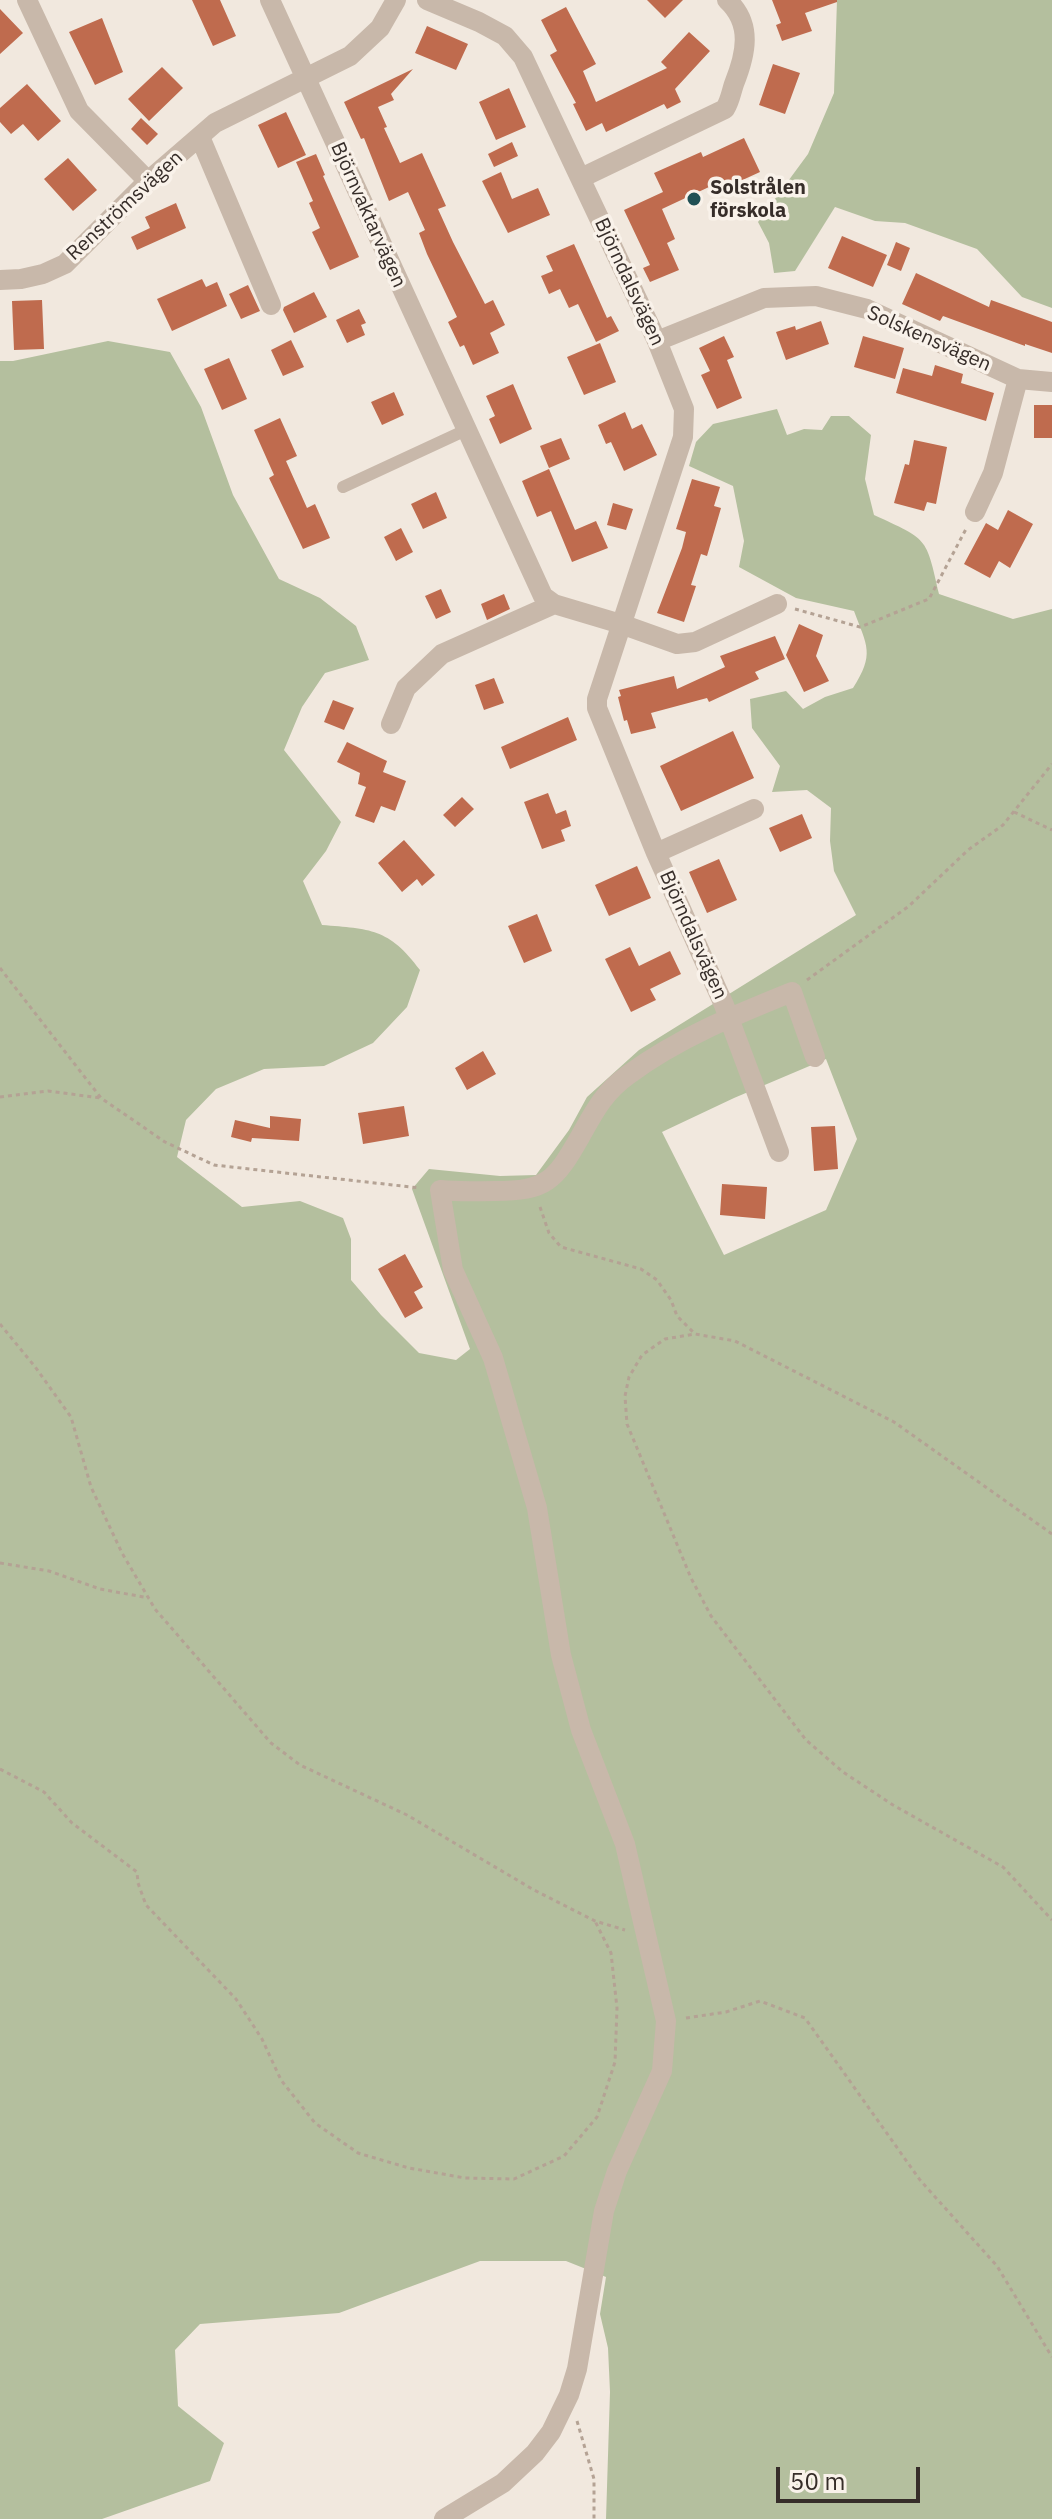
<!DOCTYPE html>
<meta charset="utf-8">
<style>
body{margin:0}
#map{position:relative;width:1052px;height:2519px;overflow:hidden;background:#f1e8de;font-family:"IBM Plex Sans",sans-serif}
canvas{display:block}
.scale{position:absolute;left:776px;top:2467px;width:144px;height:36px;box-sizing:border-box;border:4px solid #362d29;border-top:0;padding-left:10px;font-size:24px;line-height:28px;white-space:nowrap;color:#362d29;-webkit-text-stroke:6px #f9f2ea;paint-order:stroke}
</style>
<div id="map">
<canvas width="1052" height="2519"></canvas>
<div class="scale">50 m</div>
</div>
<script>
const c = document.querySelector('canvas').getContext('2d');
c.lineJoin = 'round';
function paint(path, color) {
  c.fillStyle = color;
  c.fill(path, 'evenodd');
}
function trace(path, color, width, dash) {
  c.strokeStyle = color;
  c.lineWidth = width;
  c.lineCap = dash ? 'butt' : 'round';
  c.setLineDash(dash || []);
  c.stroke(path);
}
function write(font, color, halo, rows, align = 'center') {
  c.font = font + ' "IBM Plex Sans",sans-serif';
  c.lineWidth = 7;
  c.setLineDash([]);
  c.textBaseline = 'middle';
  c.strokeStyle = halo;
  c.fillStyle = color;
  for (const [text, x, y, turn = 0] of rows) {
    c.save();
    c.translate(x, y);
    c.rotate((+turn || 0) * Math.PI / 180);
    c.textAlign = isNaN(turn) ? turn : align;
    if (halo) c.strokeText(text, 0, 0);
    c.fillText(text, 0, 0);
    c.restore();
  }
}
paint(new Path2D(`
 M837 0H1052V308L1022 297 977 249 905 223 875 221 835 207 795 271 774 273 769 243 758 222 808 154 834 93Z
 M108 341 170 352 201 407 233 495 279 579 320 598 356 626 369 660 325 673 302 707 284 750 341 822 326 851 303 881 322 925C370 929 389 928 420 970L407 1007 373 1043 324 1066 264 1069 216 1089 186 1120 177 1157 242 1207 300 1201 343 1218 351 1239V1280L381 1315 419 1353 456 1360 470 1349 412 1189 429 1169 500 1176 536 1175 569 1130 587 1097 639 1050 856 915 834 871 830 841 831 808 807 790 772 792 780 766 752 728 750 699 786 691 803 709 825 697 853 688C875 654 867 646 854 611L796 598 739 567 744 541 733 486 689 466 696 442 713 424 777 409 787 435 804 429 822 430 831 416H849L871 435 865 479 874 515C928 540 926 536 939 594L1013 619 1052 609V2519H606L610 2392 608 2348 600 2314 606 2277 566 2261H480L339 2313 200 2324 175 2350 178 2406 224 2443 210 2481 102 2519H0V361H13ZM826 1059 857 1139 826 1210 724 1255 662 1132 734 1098Z`), '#b4bf9e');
paint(new Path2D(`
 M192 0H220L236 36 213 46Z
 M647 0H683L665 18Z
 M772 0H837V2L805 13 812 31 782 41 776 25 781 23Z
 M566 7 596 64 583 71 596 102 667 68 661 62 689 32 710 51 675 89 681 102 667 109 664 104 606 132 602 123 586 131 573 104 576 103 550 55 557 51 541 20Z
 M0 9 23 33 0 54Z
 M102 18 123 72 95 85 69 32Z
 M427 26 468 44 456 70 415 53Z
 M773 64 800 73 785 114 759 105Z
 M162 67 183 88 149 121 128 99Z
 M413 69 391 94 394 100 378 107 387 127 384 128 400 163 422 153 446 206 438 209 453 242 485 304 493 300 505 325 490 333 499 353 473 365 464 345 460 347 448 322 457 317 427 254 419 233 425 230 408 192 389 201 364 138 361 139 344 102Z
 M27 84 61 121 38 141 23 124 11 134 0 122V108Z
 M509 88 526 127 496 140 479 102Z
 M286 112 306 155 278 168 258 125Z
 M141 118 158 134 147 145 131 129Z
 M744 138 760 172 712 194 709 187 662 209 675 239 667 243 679 270 650 282 643 268 650 265 624 210 663 192 654 173 701 152 703 157Z
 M512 142 518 156 494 167 488 154Z
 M316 154 325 175 323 176 359 257 330 270 312 232 320 228 309 203 313 201 296 162Z
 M68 158 97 190 73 211 44 179Z
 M501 172 512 199 538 188 550 215 508 233 482 181Z
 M176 203 186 228 137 250 131 237 150 228 145 217Z
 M842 236 887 255 873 287 828 268Z
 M896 242 910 248 901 271 887 265Z
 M574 244 607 318 611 316 619 331 596 342 578 304 569 308 560 289 549 294 541 276 553 271 546 256Z
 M916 273 989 307 991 300 1052 322V353L1025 344V346L943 316 940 321 902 304Z
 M202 279 206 287 217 282 227 306 172 331 157 299Z
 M248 285 260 311 241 319 229 294Z
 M314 292 327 317 294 333 283 310 284 307Z
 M42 300 44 349 14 350 12 301Z
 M359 309 366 323 361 325 365 335 347 343 336 320Z
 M821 321 829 344 786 360 776 332 795 326 796 330Z
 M724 336 734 357 727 360 742 398 717 409 701 375 710 371 699 348Z
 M863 336 904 348 895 379 854 367Z
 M291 340 304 367 283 376 271 350Z
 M600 343 616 382 584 395 567 357Z
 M229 358 247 399 222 410 204 369Z
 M935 365 963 374 961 383 994 393 986 421 896 393 903 368 932 376Z
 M513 384 532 429 500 444 489 419 495 416 486 396Z
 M394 392 404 415 382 425 371 402Z
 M1034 405H1052V438H1034Z
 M625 412 632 429 642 424 657 455 624 471 611 442 606 444 598 425Z
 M280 418 297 456 286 461 307 508 315 504 330 538 303 549 269 478 274 475 254 430Z
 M561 438 570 459 549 468 540 446Z
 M914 440 947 447 936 504 927 502 924 511 894 503 905 464 909 465Z
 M549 469 575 530 596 521 608 548 572 562 551 511 537 517 522 481Z
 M692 479 720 487 714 506 721 508 707 556 701 554 691 585 696 586 684 622 657 613 682 548 686 532 676 529Z
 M436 492 447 518 423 529 411 504Z
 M613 503 633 509 626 530 607 525Z
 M1008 510 1033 524 1010 568 999 561 990 578 964 564 986 523 998 530Z
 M401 528 413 552 396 561 384 537Z
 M441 589 451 612 436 619 425 596Z
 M504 594 510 609 487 620 481 604Z
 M799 624 823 635 816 656 829 681 804 692 786 655Z
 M775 636 785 659 755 672 759 679 709 702 707 698 651 713 656 728 631 734 627 720 624 721 618 697 621 696 619 690 674 676 677 689 725 667 720 656Z
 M494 678 504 703 484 710 475 685Z
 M333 700 354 708 344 730 324 722Z
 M568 717 577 740 510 769 501 747Z
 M733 731 754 778 681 811 660 766Z
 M347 742 387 761 383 772 406 781 395 811 381 806 374 823 355 816 366 787 358 784 360 773 337 762Z
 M548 793 556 814 566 810 571 826 561 830 565 841 542 849 524 802Z
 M462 797 474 809 455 827 443 815Z
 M802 814 812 838 780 852 769 828Z
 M404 840 435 875 422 886 417 879 402 892 378 863Z
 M719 859 737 900 707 913 689 872Z
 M637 866 651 898 609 916 595 885Z
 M537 914 552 951 524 963 508 926Z
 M630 947 639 966 670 951 681 974 650 989 656 1000 631 1012 605 959Z
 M483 1051 496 1074 467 1090 455 1068Z
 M404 1106 409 1136 363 1144 358 1113Z
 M270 1116 301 1119 299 1141 252 1138 251 1142 231 1137 235 1120 270 1128Z
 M835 1126 838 1169 814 1171 811 1127Z
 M722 1184 767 1187 765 1219 720 1215Z
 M405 1254 423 1287 414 1292 423 1308 405 1318 378 1269Z`), '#bf6b4e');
trace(new Path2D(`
 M795 609 860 627 929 599 966 529
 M1014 812 1052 830
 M0 968 101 1098 165 1142 214 1165 420 1188
 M807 980 909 906 968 850 1003 825 1052 764
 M0 1097 48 1091 101 1098
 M540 1207 549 1233 561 1247 641 1269 657 1280 671 1300 677 1316 695 1334
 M0 1324 36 1368 71 1417 91 1487 122 1553 155 1609 271 1743 300 1765 407 1815 534 1890 595 1921 625 1930
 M1052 1534 894 1422 735 1341 695 1334 665 1339 642 1355 629 1377 625 1396 627 1424 691 1578 711 1616 806 1740 843 1772 893 1805 1003 1867 1052 1920
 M0 1563 49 1571 100 1589 149 1598
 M0 1769 44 1792 72 1823 137 1872 138 1883 146 1905 236 1999 262 2039 281 2080 315 2123 358 2153 409 2168 465 2178 514 2179 564 2156 597 2117 615 2062 617 2008 611 1953 595 1921
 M686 2018 726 2012 760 2001 805 2018 920 2180 997 2266 1052 2357
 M577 2421 594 2479V2519`), '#b4a294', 3, [4, 4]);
trace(new Path2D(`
 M343 487 466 430`), '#c8b8aa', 12);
trace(new Path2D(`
 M27 0 79 111 148 181
 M270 0 543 596 554 604 621 624 677 644 695 642 777 604
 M427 0 479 22 505 36 523 57 657 341 684 409 683 437 597 699V708L656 853 724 1005 779 1152
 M200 137 271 305
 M581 178 725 109C730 101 731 93 734 84 746 54 753 24 727 0
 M0 280 21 279 43 274 65 264 148 181 215 123 350 56 380 28 396 0
 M657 341 764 298 816 296 867 309 1018 379 1052 382
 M975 512 993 473 1018 379
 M391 724 406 688 442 654 554 604
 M656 853 754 809
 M444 2519 503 2483 535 2453 551 2432 569 2395 577 2369 604 2211 617 2171 662 2071 666 2021 625 1844 581 1730 561 1655 537 1508 493 1358 453 1270 440 1190C459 1192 476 1191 495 1191 546 1191 555 1181 580 1137 594 1112 604 1092 628 1075 678 1038 735 1015 792 992L815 1057`), '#c8b8aa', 20);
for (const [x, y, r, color] of [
 [694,199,8,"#215155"]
]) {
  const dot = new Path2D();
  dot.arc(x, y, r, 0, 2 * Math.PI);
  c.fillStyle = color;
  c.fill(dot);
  trace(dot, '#f9f2ea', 3);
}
write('bold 20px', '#362d29', '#f9f2ea', [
 ["Solstrålen",710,188],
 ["förskola",710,211]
], 'left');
write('20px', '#362d29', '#f9f2ea', [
 ["Renströmsvägen",125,206,-43],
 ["Björnvaktarvägen",368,215,66],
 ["Björndalsvägen",629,282,65],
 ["Solskensvägen",929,339,24],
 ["Björndalsvägen",693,935,66]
]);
</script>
